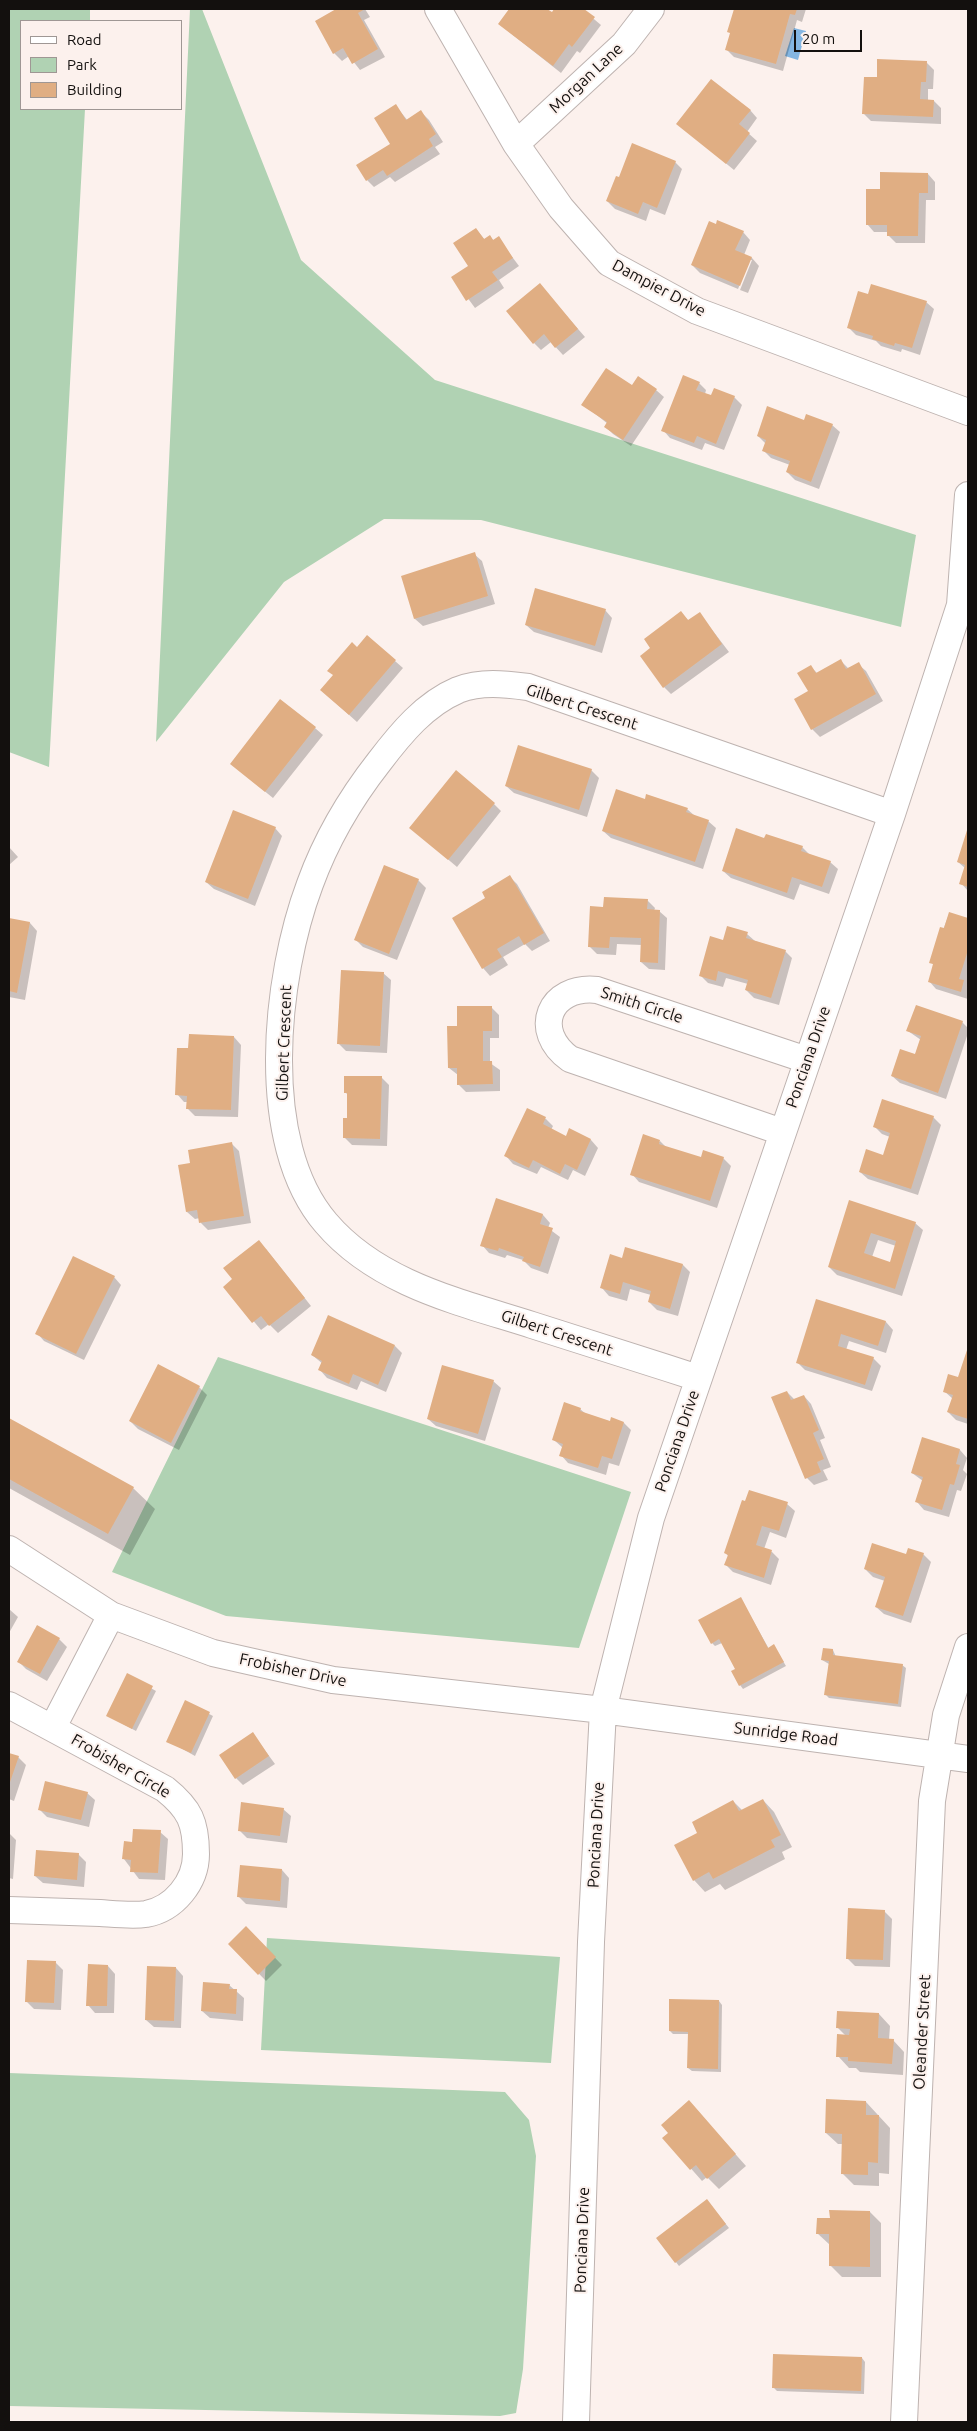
<!DOCTYPE html>
<style>
body{margin:0}
#map{position:relative;width:977px;height:2431px;overflow:hidden;background:#fcf1ed;font-family:Ubuntu,sans-serif}
canvas{display:block}
.frame{position:absolute;inset:0;border:10px solid #13100e;pointer-events:none}
.legend{position:absolute;left:20px;top:20px;width:162px;height:90px;box-sizing:border-box;background:#fcf1ed;border:1px solid #9f9794;margin:0;padding:6px 9px;list-style:none;font-size:15px;color:#13100e}
.legend li{display:flex;align-items:center;gap:10px;height:25px}
.legend b{width:25px;border:1px solid #9f9794}
.scale{position:absolute;left:794px;top:30px;width:68px;height:22px;box-sizing:border-box;border:2px solid #13100e;border-top:0;padding-left:6px;font-size:15px;line-height:18px;white-space:nowrap;color:#13100e;-webkit-text-stroke:4px #fcf1ed;paint-order:stroke}
</style>
<div id="map">
<canvas width="977" height="2431"></canvas>
<div class="frame"></div>
<ul class="legend">
<li><b style="height:6px;background:#fff"></b>Road</li>
<li><b style="height:14px;background:#b0d2b3"></b>Park</li>
<li><b style="height:14px;background:#e0ae83"></b>Building</li>
</ul>
<div class="scale">20 m</div>
</div>
<script>
const c = document.querySelector('canvas').getContext('2d');
c.lineJoin = 'round';
function paint(path, color) {
  c.fillStyle = color;
  c.fill(path, 'evenodd');
}
function trace(path, color, width, dash) {
  c.strokeStyle = color;
  c.lineWidth = width;
  c.lineCap = dash ? 'butt' : 'round';
  c.setLineDash(dash || []);
  c.stroke(path);
}
function write(font, color, halo, rows, align = 'center') {
  c.font = font + ' Ubuntu,sans-serif';
  c.lineWidth = 4;
  c.setLineDash([]);
  c.textBaseline = 'middle';
  c.strokeStyle = halo;
  c.fillStyle = color;
  for (const [text, x, y, turn = 0] of rows) {
    c.save();
    c.translate(x, y);
    c.rotate((+turn || 0) * Math.PI / 180);
    c.textAlign = isNaN(turn) ? turn : align;
    if (halo) c.strokeText(text, 0, 0);
    c.fillText(text, 0, 0);
    c.restore();
  }
}
paint(new Path2D(`
 M9 9H90V21H21V109H85L49 767 9 752Z
 M190 9H202L301 260 435 380 916 535 901 627 481 520 384 519 284 582 156 742Z
 M218 1357 631 1492 579 1648 226 1616 112 1572Z
 M267 1938 560 1957 551 2063 261 2050Z
 M9 2073 505 2092 529 2120 536 2156 523 2369 516 2413 500 2416 9 2406Z`), '#b0d2b3');
paint(new Path2D(`
 M794 28 806 31 798 60 785 56Z`), '#84b6e2');
paint(new Path2D(`
 M338 9H365L370 17 364 20 385 57 360 70 349 56 342 61 334 53 316 21Z
 M511 9H545L552 14 556 9H582L601 25 580 53 577 51 561 73 499 24Z
 M736 9H806L802 22 797 20 783 71 734 57 727 50 731 34 729 31Z
 M926 62 934 70 933 89H928V101H934L941 108V124L871 121 864 114 878 79Z
 M396 106 408 121 421 112 429 120 443 142 435 147 440 154 395 182 390 177 374 187 367 180 392 144Z
 M750 110 757 118 747 132 757 141 734 170 678 124Z
 M675 162 682 169 665 215 650 209 646 221 615 209 607 201 619 179Z
 M928 174 935 182V200H926L925 243H896L888 235V232H874L867 224 881 190Z
 M476 229 485 240 490 236 494 241 498 238 519 266 499 280 504 288 475 308 453 278 470 266Z
 M743 232 750 240 744 255 752 258 759 266 748 293 740 290 752 260H750L738 289 700 273 692 265Z
 M540 285 585 337 563 355 551 342 541 350 534 343Z
 M926 302 934 309 920 355 902 349 901 352 881 346 876 341 856 335 848 327Z
 M699 383 706 390 705 394 712 397H734L742 405 724 450 705 443 702 450 670 438 663 430Z
 M656 390 664 397 631 446 613 434 606 427 608 424 583 404Z
 M805 422 832 425 840 432 819 489 795 480 787 472 790 465 771 458 763 450 766 444 758 436Z
 M474 554 482 561 495 604 423 626 415 619 403 577Z
 M605 610 612 618 602 653 534 632 526 625Z
 M681 613 689 621 700 614 729 652 671 694 664 687 652 649Z
 M357 648 395 661 403 668 357 722 329 697Z
 M841 661 848 668 858 664 866 671 883 701 820 737 812 729 809 692 811 667 818 674Z
 M315 728 323 735 273 798 231 764Z
 M591 770 599 778 587 817 514 793 506 786Z
 M646 800 687 809 695 816 708 821 716 828 703 869 611 838 603 831Z
 M494 804 501 811 457 867 411 828Z
 M275 828 282 836 255 906 214 889 206 882Z
 M968 831V891L961 883 965 868 958 862Z
 M765 840 802 847 810 855 830 862 838 869 829 894 800 884 794 900 731 878 723 871Z
 M9 847 18 857 9 865Z
 M510 877 517 884 550 941 532 951 525 944 503 957 508 965 490 976 483 968 487 899Z
 M418 880 426 888 397 960 363 947 356 940Z
 M647 900 655 908 654 911H659L667 918 665 970 649 969 641 962 642 945 617 944 616 955 597 954 589 946 604 908Z
 M949 914 968 920V999L936 989 929 981 934 965 931 962Z
 M9 920 30 923 37 931 25 1000 9 997Z
 M747 934 755 941 785 951 792 958 779 1005 754 998 746 990 748 984 726 978 723 987 708 983 700 975 724 942Z
 M383 973 391 980 387 1053 346 1051 338 1043Z
 M492 1008 499 1015V1038H490V1063L500 1070V1091L466 1092 458 1084V1075L449 1068Z
 M962 1022 968 1028V1033L946 1099 900 1083 892 1076 915 1055 921 1040 908 1031Z
 M234 1037 241 1045 238 1117 195 1116 187 1108 188 1102H184L177 1094 190 1049Z
 M381 1077 389 1085 387 1146 352 1145 344 1137 348 1119 349 1096 345 1092Z
 M528 1110 546 1119 553 1126 551 1130 566 1137 570 1130 591 1140 598 1148 585 1176 573 1170 568 1180 541 1167 537 1174 513 1164 506 1156Z
 M933 1117 941 1125 918 1195 868 1179 860 1172 884 1156 890 1137 882 1134 875 1127Z
 M660 1141 666 1147 702 1159 723 1158 731 1166 717 1208 639 1182 632 1174Z
 M232 1144 239 1151 251 1223 208 1230 201 1223 200 1218 195 1219 187 1212 191 1164Z
 M497 1200 543 1215 550 1223 548 1228 560 1237 548 1274 531 1268 523 1260 507 1255 505 1258 489 1253 482 1245Z
 M850 1201 915 1223 923 1230 902 1296 837 1275 829 1267ZM878 1240 896 1246 891 1263 872 1257Z
 M266 1249 311 1306 278 1333 269 1324 261 1330 225 1287Z
 M623 1259 683 1265 690 1272 678 1316 657 1310 649 1302 651 1295 630 1289 627 1301 609 1296 602 1288Z
 M114 1277 121 1285 84 1360 44 1341 37 1333Z
 M817 1300 886 1322 893 1330 886 1353 849 1341 846 1350 873 1358 881 1366 872 1391 805 1370 798 1363Z
 M395 1346 402 1353 386 1392 361 1381 357 1390 327 1378 320 1370 323 1364 312 1355Z
 M968 1350V1424L956 1420 948 1412 953 1399 944 1391 959 1379Z
 M493 1381 501 1388 485 1441 436 1426 428 1419Z
 M199 1387 207 1395 179 1450 138 1429 130 1421Z
 M787 1392 795 1400 804 1396 811 1404 825 1438 820 1440 831 1467 823 1470 828 1480 814 1485 807 1478Z
 M580 1409 586 1414 611 1422 612 1419 624 1423 631 1430 619 1466 609 1463 606 1475 568 1463 561 1455 563 1448 554 1440Z
 M9 1420 133 1488 155 1509 130 1555 9 1488Z
 M923 1439 960 1450 967 1458 963 1470 967 1474 961 1491 957 1490 949 1517 924 1510 917 1502 923 1481 912 1473Z
 M787 1504 795 1511 786 1538 770 1532 764 1549 772 1552 779 1559 771 1585 733 1572 726 1565 728 1556 726 1553Z
 M923 1554 931 1562 911 1623 884 1614 876 1607 885 1581 873 1577 865 1569 906 1556Z
 M741 1599 769 1649 774 1646 786 1666 743 1689 740 1685 737 1670 722 1643 715 1646 712 1643Z
 M9 1609 18 1617 9 1633Z
 M59 1639 67 1647 47 1681 26 1669 18 1661Z
 M833 1650 836 1657 902 1665 906 1668 901 1707 829 1698 826 1695 829 1664 822 1660Z
 M128 1675 156 1691 136 1731 108 1716Z
 M186 1702 213 1716 195 1756 168 1741Z
 M253 1734 275 1764 243 1785 236 1778Z
 M9 1754 18 1757 26 1765 14 1801 9 1799Z
 M87 1793 95 1800 89 1827 47 1817 39 1809Z
 M763 1800 774 1812 792 1847 782 1852 785 1859 725 1890 720 1884 705 1892 694 1880 733 1801 743 1811Z
 M283 1809 291 1816 287 1843 247 1838 239 1830Z
 M160 1832 168 1839 165 1880 139 1879 124 1859Z
 M9 1833 16 1840 13 1879 9 1878Z
 M78 1854 86 1862 84 1887 43 1883 35 1876Z
 M282 1870 289 1878 287 1908 246 1904 238 1896Z
 M884 1911 892 1919 890 1967 855 1966 847 1958Z
 M246 1928 282 1965 266 1981 230 1944Z
 M55 1962 63 1970 61 2010 34 2009 26 2001Z
 M108 1966 115 1974 114 2013H95L88 2005Z
 M176 1968 183 1976 181 2028 154 2027 146 2020Z
 M229 1985 244 1998 243 2021 210 2018 202 2011Z
 M719 2001 722 2005 721 2072 692 2071 688 2068 689 2034H673L670 2031Z
 M879 2014 890 2026 889 2040H893L904 2052 903 2075 860 2072 856 2068H849L838 2056 846 2036 837 2027Z
 M689 2102 746 2166 719 2189 707 2177 702 2181 664 2138 670 2133Z
 M866 2102 890 2128 889 2174 879 2173V2186L854 2185 842 2173 843 2144H838L826 2133Z
 M710 2204 729 2228 679 2266 657 2238Z
 M870 2212 881 2223V2277H842L830 2265V2245L817 2233Z
 M862 2358 865 2362 864 2394 777 2391 773 2387Z`), '#0003');
paint(new Path2D(`
 M336 9H365L358 13 378 49 352 64 343 48 333 54 315 21Z
 M509 9H547L552 12 554 9H584L595 17 572 47 569 44 553 66 498 24Z
 M734 9H797L795 15 790 14 776 64 725 50 730 33 727 32Z
 M877 59 927 61 926 82H921L920 99 934 100 933 117 862 114 864 77H877Z
 M711 79 751 110 739 124 750 133 726 164 676 124Z
 M396 104 406 120 421 110 436 134 429 139 433 146 387 176 383 170 366 181 356 165 390 144 374 118Z
 M632 143 676 161 657 208 643 202 638 214 606 201 616 176 619 177Z
 M880 172 928 173V193H919L918 236H887V225H866V189H880Z
 M717 220 744 231 735 250 752 257 740 286 691 265 709 221 716 224Z
 M476 228 484 239 490 235 493 240 499 236 513 258 492 272 498 280 466 301 451 277 468 266 453 243Z
 M540 283 578 329 555 348 544 334 533 344 506 311Z
 M871 284 927 301 912 348 895 343 894 346 872 339 873 336 847 328 858 291 868 294Z
 M606 368 632 385 638 376 657 389 623 440 604 427 607 422 581 405Z
 M683 375 700 382 696 390 711 395 714 388 735 396 716 444 697 436 694 443 661 431Z
 M767 406 804 420 806 414 833 424 811 482 786 472 790 461 762 451 766 440 757 436Z
 M475 552 488 596 414 619 401 576Z
 M535 588 606 609 595 646 525 625Z
 M681 611 688 620 700 612 722 644 663 688 640 656 650 648 644 639Z
 M367 635 396 660 349 715 320 690 333 675 327 671 352 642 357 647Z
 M841 659 846 669 859 662 876 694 811 730 794 699 808 691 797 673 811 665 816 673Z
 M280 699 316 727 265 792 230 764Z
 M518 745 592 769 579 810 505 786Z
 M456 770 495 803 448 860 409 828Z
 M616 789 645 799 646 794 688 808 686 812 709 820 695 862 602 831Z
 M233 810 276 827 248 899 205 882Z
 M968 827V887L959 884 965 865 957 862Z
 M736 828 764 838 766 834 803 846 801 851 831 861 822 887 792 877 787 893 722 871Z
 M384 865 419 879 389 954 354 940Z
 M510 875 544 933 524 945 519 936 497 949 502 957 482 969 452 918 485 898 482 892Z
 M604 897 648 899 647 909 660 910 658 963 640 962 641 938 610 937 609 948 588 947 590 906 603 907Z
 M949 912 968 918V950L959 979 964 980 961 992 928 982 933 964 929 963 940 927 944 928Z
 M9 918 30 922 17 993 9 991Z
 M727 926 748 932 746 938 786 950 771 998 745 990 748 980 718 971 716 981 699 976 710 936 723 940Z
 M341 970 384 972 380 1046 337 1044Z
 M916 1005 963 1021 938 1093 891 1076 900 1049 915 1054 921 1036 906 1031Z
 M457 1006H492V1031H483V1061H492L493 1084 457 1085V1068H448L447 1026H457Z
 M189 1034 234 1036 231 1110 186 1109 187 1096 175 1095 177 1048H188Z
 M344 1076H382L380 1139 343 1138V1118H347V1093H344Z
 M882 1099 934 1116 911 1189 859 1172 866 1149 883 1155 890 1133 873 1127Z
 M527 1108 546 1117 543 1124 566 1136 569 1128 591 1139 577 1170 565 1164 560 1174 533 1160 529 1168 504 1156Z
 M643 1134 660 1140 659 1144 701 1157 703 1150 724 1157 710 1201 630 1175Z
 M232 1142 244 1216 199 1223 197 1210 186 1212 178 1165 190 1163 188 1150Z
 M496 1198 543 1214 540 1224 553 1228 540 1267 522 1261 524 1257 499 1248 498 1251 480 1246Z
 M849 1200 916 1222 895 1289 828 1267ZM871 1233 896 1241 890 1262 864 1253Z
 M259 1240 305 1298 269 1326 261 1316 252 1323 223 1287 232 1279 223 1268Z
 M625 1247 683 1264 670 1309 648 1302 651 1291 623 1282 620 1294 600 1288 610 1254 622 1258Z
 M73 1256 115 1276 76 1354 35 1334Z
 M816 1299 886 1321 878 1346 841 1334 838 1346 874 1357 865 1385 796 1363Z
 M328 1315 395 1345 378 1385 353 1374 349 1384 318 1370 322 1361 311 1355Z
 M968 1347V1419L947 1412 953 1395 943 1392 948 1374 958 1377Z
 M158 1364 200 1386 171 1443 129 1421Z
 M442 1365 494 1380 478 1434 427 1419Z
 M787 1391 791 1400 804 1395 819 1430 813 1433 824 1459 817 1462 821 1472 805 1479 771 1397Z
 M564 1402 581 1408 580 1411 610 1421 611 1417 624 1422 612 1459 602 1456 598 1468 559 1456 563 1444 552 1440Z
 M9 1418 134 1487 108 1534 9 1479Z
 M922 1437 960 1449 956 1464 960 1465 954 1485 950 1484 942 1510 915 1502 923 1477 911 1473Z
 M749 1490 788 1502 779 1531 762 1526 756 1545 772 1550 764 1578 724 1565 728 1555 724 1553 742 1500 745 1501Z
 M872 1543 906 1554 908 1548 924 1553 903 1616 875 1607 885 1577 864 1569Z
 M741 1597 768 1648 774 1644 784 1662 739 1686 731 1671 735 1669 719 1639 711 1644 698 1620Z
 M37 1625 60 1638 40 1674 17 1662Z
 M823 1648 833 1649V1655L903 1664 898 1704 824 1695 829 1661 821 1660Z
 M127 1673 153 1686 132 1729 106 1716Z
 M185 1700 210 1712 191 1753 166 1742Z
 M253 1732 269 1756 235 1779 219 1755Z
 M9 1753 19 1756 9 1785Z
 M45 1781 88 1792 81 1820 38 1810Z
 M763 1799 781 1835 771 1840 775 1847 713 1879 709 1872 693 1881 674 1845 697 1833 692 1822 733 1800 739 1811Z
 M241 1802 284 1808 280 1836 238 1831Z
 M133 1829 161 1830 158 1873 130 1872 131 1860 122 1859 124 1841 132 1842Z
 M36 1850 79 1853 77 1880 34 1876Z
 M240 1865 282 1869 280 1901 237 1897Z
 M848 1908 885 1910 883 1960 846 1959Z
 M246 1926 276 1957 258 1975 228 1944Z
 M27 1960 56 1961 54 2003 25 2002Z
 M88 1964 108 1965 107 2006H86Z
 M147 1966 176 1967 174 2021 145 2020Z
 M203 1982 230 1984 229 1989H237L236 2014 201 2011Z
 M669 1999 719 2000 718 2069 687 2068 688 2032 669 2031Z
 M837 2011 879 2013 878 2038 894 2039 892 2064 848 2061V2057H836L837 2034 849 2035 850 2029 836 2028Z
 M826 2099 866 2101V2115H879L878 2163 868 2162V2175L841 2174 842 2134 825 2133Z
 M689 2100 736 2154 707 2179 696 2165 690 2170 662 2138 668 2133 661 2125Z
 M707 2199 726 2224 675 2263 656 2238Z
 M829 2210 870 2211V2267L829 2266V2234H816L817 2218H830Z
 M773 2354 862 2357 861 2391 772 2388Z`), '#e0ae83');
const street = new Path2D(`
 M438 9 516 144 561 208 609 263 697 311 968 412
 M516 144 624 44 651 9
 M782 1132 570 1059C531 1031 549 985 597 990L807 1060
 M698 1378C643 1360 588 1343 532 1325 460 1302 378 1284 326 1223 257 1143 275 977 310 884 326 840 350 799 379 762 401 733 425 704 458 690 481 681 505 684 528 687L892 814
 M9 1549 111 1615 213 1653 333 1680 603 1710 968 1759
 M9 1705 165 1789C190 1809 196 1823 196 1854 196 1882 174 1909 146 1914 132 1916 115 1914 100 1913 70 1912 39 1911 9 1910
 M53 1727 111 1615
 M576 2422 591 1942 603 1710 651 1518 892 814 960 605 968 495
 M904 2422 932 1801 946 1715 968 1647`);
trace(street, '#beb3b0', 28);
trace(street, '#fff', 26);
write('16px', '#13100e', '#fcf1ed', [
 ["Morgan Lane",586,78,-43],
 ["Dampier Drive",659,288,28],
 ["Gilbert Crescent",582,707,18],
 ["Smith Circle",642,1005,18],
 ["Gilbert Crescent",284,1043,-88],
 ["Ponciana Drive",808,1057,-71],
 ["Gilbert Crescent",557,1333,18],
 ["Ponciana Drive",677,1441,-71],
 ["Frobisher Drive",293,1670,12],
 ["Sunridge Road",786,1734,7],
 ["Frobisher Circle",121,1766,30],
 ["Ponciana Drive",596,1835,-87],
 ["Oleander Street",922,2032,-87],
 ["Ponciana Drive",582,2240,-88]
]);
</script>
